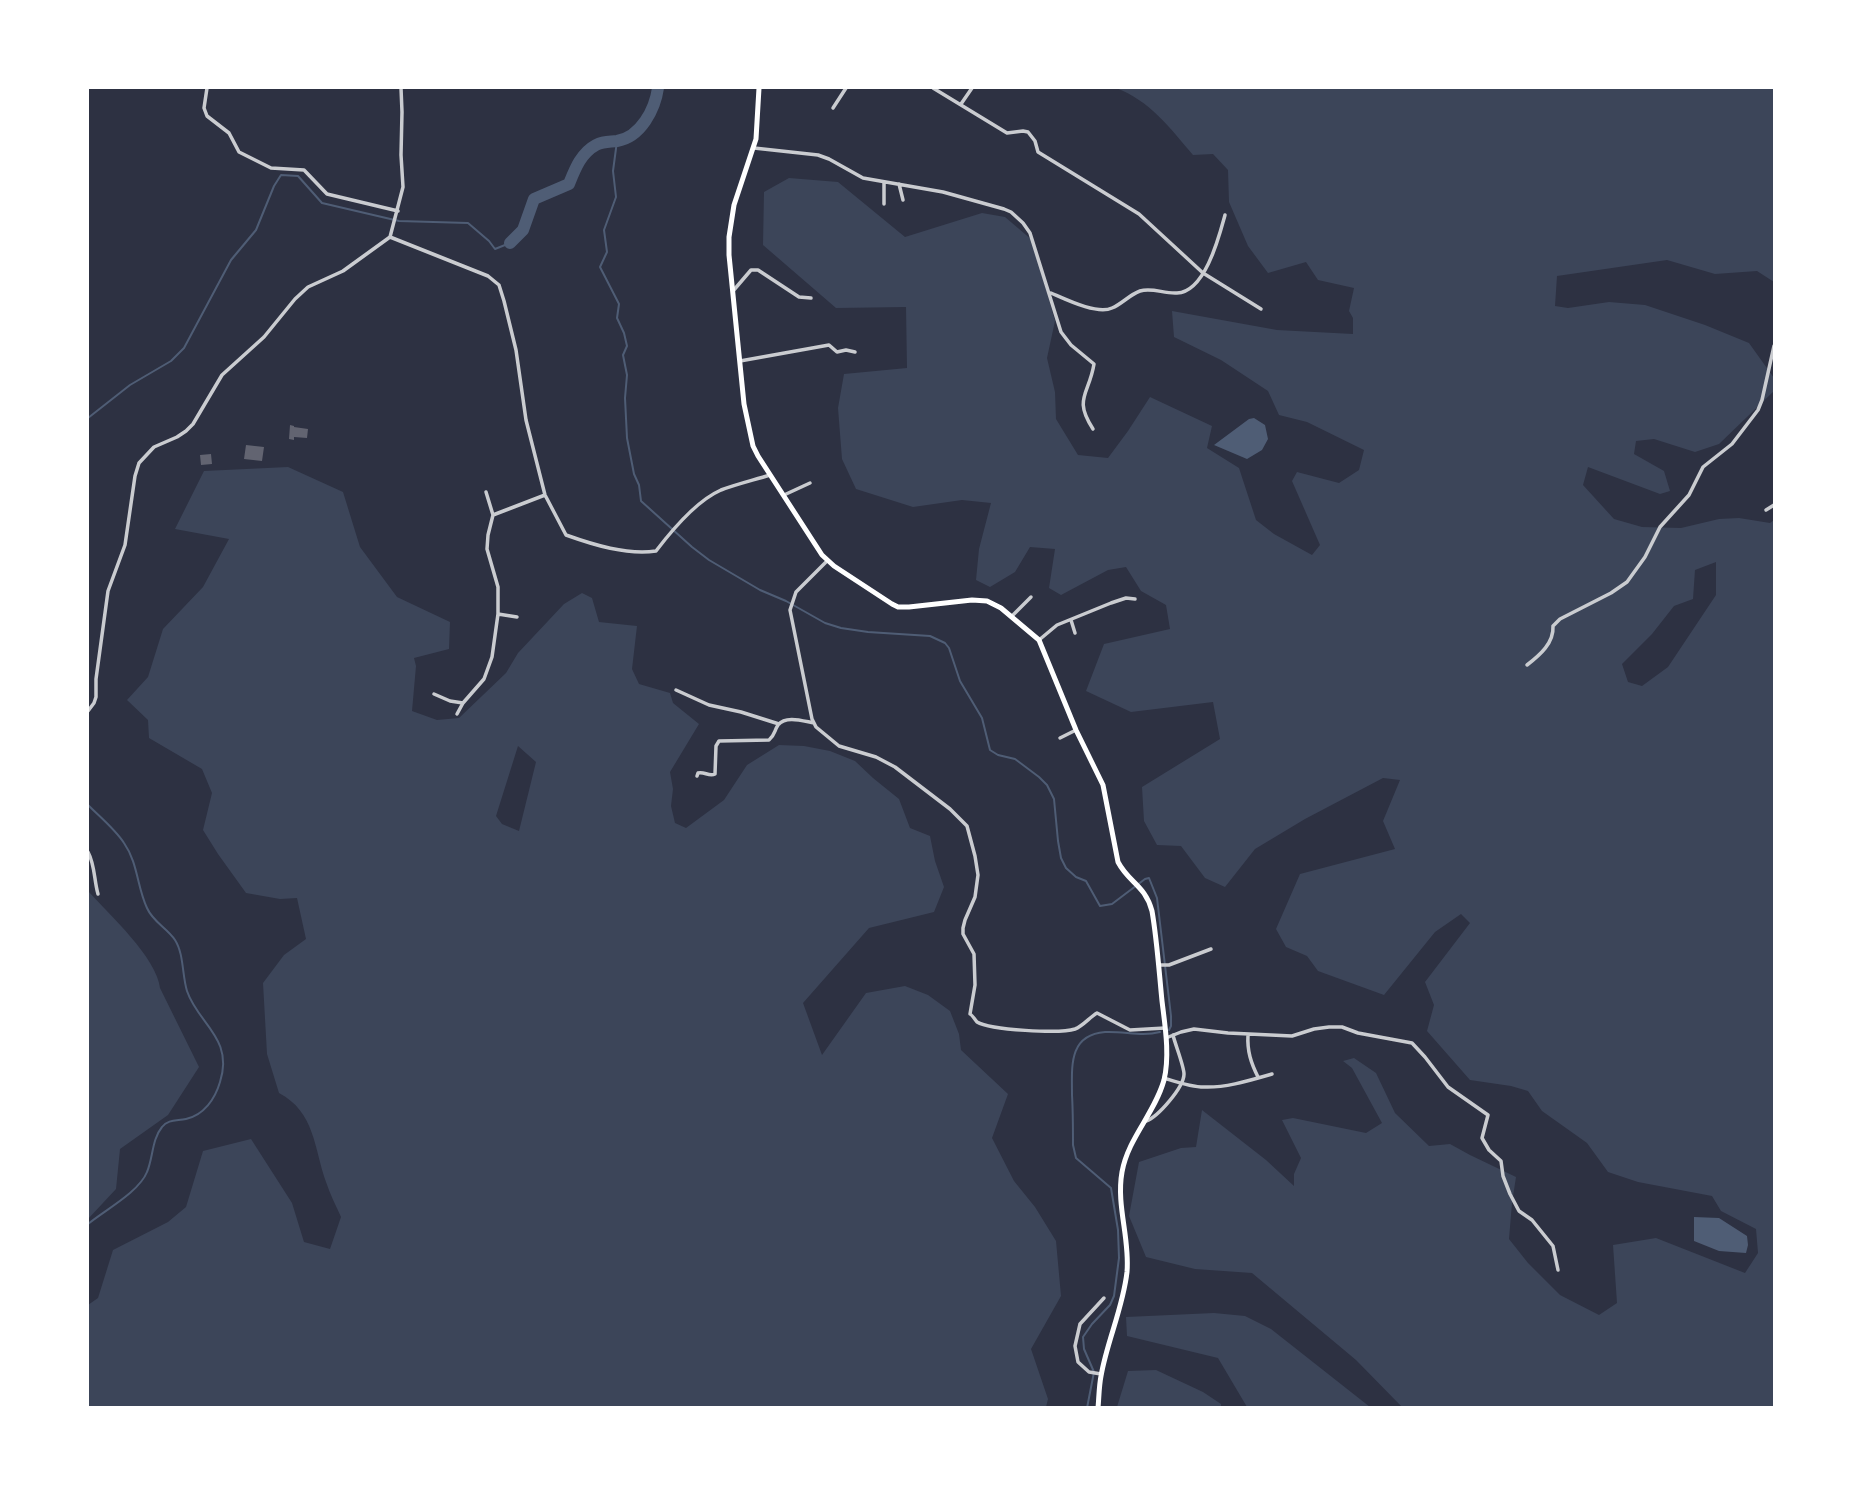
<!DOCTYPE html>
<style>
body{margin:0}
#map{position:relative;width:1862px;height:1495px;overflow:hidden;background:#2d3142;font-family:Raleway,sans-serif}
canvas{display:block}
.frame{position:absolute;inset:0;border:89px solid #fff;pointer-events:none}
</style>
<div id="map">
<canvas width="1862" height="1495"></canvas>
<div class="frame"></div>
</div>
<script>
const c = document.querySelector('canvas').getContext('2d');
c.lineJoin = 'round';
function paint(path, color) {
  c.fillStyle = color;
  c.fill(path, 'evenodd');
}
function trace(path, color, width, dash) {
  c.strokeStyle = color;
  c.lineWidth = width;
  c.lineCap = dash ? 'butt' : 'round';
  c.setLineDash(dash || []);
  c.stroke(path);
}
paint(new Path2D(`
 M1116 88H1774V282L1757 271 1715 274 1667 260 1557 276 1555 306 1568 308 1609 302 1645 305 1705 325 1749 343 1774 378V391L1719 444 1695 452 1654 439 1636 441 1634 454 1664 471 1670 491 1660 494 1588 467 1583 485 1614 519 1642 527 1681 528 1719 519 1739 518 1770 523 1774 520V1407H1402L1356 1360 1252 1273 1195 1269 1146 1257 1129 1216 1139 1162 1181 1148 1196 1147 1202 1110 1266 1160 1294 1186V1174L1301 1158 1282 1120 1293 1118 1366 1133 1382 1123 1352 1068 1343 1061 1354 1058 1376 1073 1395 1113 1429 1146 1450 1144 1470 1155 1516 1177 1512 1203 1509 1239 1528 1263 1560 1295 1599 1315 1617 1303 1613 1245 1656 1238 1745 1273 1758 1253 1756 1229 1721 1211 1712 1196 1638 1182 1608 1172 1587 1143 1542 1111 1528 1091 1511 1086 1470 1080 1427 1031 1434 1005 1425 982 1470 923 1461 914 1435 932 1384 995 1318 971 1307 956 1286 947 1276 929 1300 874 1395 849 1383 821 1400 780 1383 778 1305 819 1255 849 1225 887 1205 878 1181 846 1157 845 1144 821 1142 787 1220 739 1213 702 1131 712 1086 691 1104 644 1170 629 1166 605 1141 591 1126 567 1108 570 1061 595 1049 588 1055 549 1030 547 1015 572 990 587 976 580 979 549 991 503 962 500 913 507 856 489 842 459 838 408 844 374 907 368 906 307 836 308 763 245 764 192 789 178 838 182 905 237 982 213 1005 217 1032 240 1055 321 1047 358 1055 392 1056 419 1078 455 1108 458 1128 431 1150 397 1212 426 1207 448 1239 468 1256 520 1274 534 1312 555 1320 545 1292 481 1297 472 1339 483 1359 470 1364 450 1307 422 1279 415 1268 391 1221 360 1174 337 1172 311 1277 330 1353 334V318L1349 311 1354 288 1318 280 1306 262 1268 273 1248 246 1229 202 1228 170 1213 154 1193 155C1171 129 1149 100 1116 88ZM1716 562V595L1668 667 1642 686 1628 682 1622 664 1652 634 1674 606 1693 599 1695 570Z
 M288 467 343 492 360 547 397 597 450 622 449 649 414 658 416 666 412 711 437 720 459 718 506 673 518 653 564 604 582 593 592 598 599 622 637 626 632 669 639 684 670 693 673 703 699 724 670 772 673 789 671 806 675 823 686 828 724 800 747 765 779 745 804 746 830 751 855 761 873 778 899 799 910 828 930 836 935 861 944 887 934 912 869 928 803 1003 822 1055 866 993 905 986 928 995 950 1011 959 1034 961 1050 1008 1094 992 1138 1014 1181 1035 1207 1056 1241 1061 1296 1031 1349 1048 1399 1046 1407H88V1305L98 1298 113 1250 168 1222 186 1207 203 1151 251 1139 292 1203 304 1242 330 1249 341 1217C336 1206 330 1194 326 1182 314 1148 315 1112 279 1093L267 1054 263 983 284 955 306 939 297 898 280 899 246 893 218 854 203 830 212 793 202 769 149 738 148 720 127 700 148 677 163 629 203 587 229 539 175 529 204 471ZM518 746 536 762 519 831 502 824 496 816Z
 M88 891C109 914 157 958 160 988L199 1067 168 1115 120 1149 116 1189 88 1219Z
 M1214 1313 1245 1316 1271 1329 1370 1407H1247L1218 1358 1127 1336 1126 1317Z
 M1156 1370 1203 1392 1221 1404V1407H1117L1128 1371Z`), '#3c4559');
paint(new Path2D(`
 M1254 418 1265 425 1268 439 1262 450 1247 459 1214 445 1249 419Z
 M1694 1217 1719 1218 1747 1236 1748 1245 1746 1253 1719 1251 1694 1241Z`), '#4f5d75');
trace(new Path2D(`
 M617 141 613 171 616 197 604 230 607 252 600 267 619 304 617 318 624 333 627 346 623 355 627 375 625 398 627 438 634 474 639 485 641 501 692 547 709 560 760 590 786 601 825 623 841 628 868 632 930 636 945 643 949 648 960 681 982 718 990 750 998 755 1015 759 1039 777 1047 785 1054 799 1058 841 1061 858 1066 868 1076 877 1086 881 1100 906 1112 904 1145 879 1149 878 1157 898 1171 1016V1026L1169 1030
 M88 418 130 385 171 361 184 348 231 260 256 230 274 186 281 175 298 176 322 203 399 221 468 223 489 241 495 249 510 243
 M88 805C100 817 115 829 124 843 138 863 137 887 147 908 153 922 167 928 175 940 184 954 182 975 187 991 198 1024 234 1038 220 1082 215 1099 204 1115 186 1119 177 1121 168 1119 162 1127 152 1139 153 1158 147 1172 139 1192 105 1210 88 1224
 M1087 1408 1094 1372 1084 1349 1083 1337 1092 1324 1110 1305 1114 1296 1119 1258 1118 1230 1111 1188 1076 1158 1073 1145C1073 1129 1073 1112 1072 1095 1072 1067 1068 1035 1105 1032 1125 1031 1141 1037 1160 1032`), '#4f5d75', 2);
trace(new Path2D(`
 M510 243 523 230 534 199 569 184C575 169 581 153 596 145 604 141 610 142 617 141 641 137 655 109 658 88`), '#4f5d75', 12);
paint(new Path2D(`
 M290 425 294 426V427L308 429 307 438 294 437V440L289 439Z
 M246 445 264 447 262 461 244 459Z
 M211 454 212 464 201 465 200 455Z`), '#626471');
trace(new Path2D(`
 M207 88 204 108 207 116 229 133 239 152 271 168 304 170 327 194 398 211
 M933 88 1007 133 1023 131 1028 132 1035 141 1038 152 1139 214 1203 273 1261 309
 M961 104 972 88
 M833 108 846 88
 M754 148 818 155 829 159 863 178 943 192 1004 209 1011 212 1023 223 1030 233 1061 332 1071 345 1094 364C1089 395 1073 398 1093 429
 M899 184 903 200
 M884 204V182
 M390 237 488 276 499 285 504 301 516 350 526 420 545 495 566 535C594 545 626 555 656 551 672 530 696 501 721 490 737 484 754 480 770 475
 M733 291 751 270H758L799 297 811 298
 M1051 293C1065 299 1097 315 1112 308 1122 304 1129 295 1140 291 1152 287 1164 294 1177 293 1205 292 1219 237 1225 215
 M740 361 829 345 837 352 846 350 855 352
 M784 495 810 483
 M1766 510 1774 505
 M493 515 545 495
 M827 561 796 592 790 610 812 719 816 727 839 746 876 757 895 767 950 809 967 826 975 856 978 875 975 897 965 920 963 928V934L974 954 975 985 970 1014C971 1014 977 1022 977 1022 990 1030 1060 1034 1075 1029 1083 1026 1090 1017 1097 1013L1130 1030 1165 1028
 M498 614 517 617
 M1012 616 1031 597
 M1071 620 1075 633
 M1039 640 1057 625 1111 603 1126 598 1135 599
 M1527 665C1540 655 1554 643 1553 626L1560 619 1611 593 1627 582 1645 557 1660 527 1689 495 1703 467 1732 444 1758 410 1762 400 1774 346
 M676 690 709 705 741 712 779 724
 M434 694 450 701 463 703
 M88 711 94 703 96 697V679L108 591 125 545 135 476 139 463 154 447 177 437 186 431 193 424 222 375 264 337 295 299 308 287 343 271 390 237 403 187 401 155 402 112 401 88
 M457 714 463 703 484 679 492 657 498 614V587L487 549 488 535 493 515 486 492
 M1060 738 1076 730
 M697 776 698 773C704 771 709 777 715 774L716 746 719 741 769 740C775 735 774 731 778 725 786 715 803 721 814 723
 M88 852C95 865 94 880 98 894
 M1159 965H1169L1211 949
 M1248 1035C1247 1051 1251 1063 1258 1077
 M1166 1038 1181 1032 1194 1029 1228 1033 1292 1036 1314 1029 1329 1027H1342L1358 1033 1412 1043 1425 1057 1448 1087 1488 1115 1482 1138 1489 1150 1501 1161 1503 1176 1510 1194 1519 1211 1532 1220 1553 1246 1558 1270
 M1164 1078C1177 1082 1191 1087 1204 1087 1226 1088 1251 1080 1272 1074
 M1146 1121C1158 1117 1184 1087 1184 1074 1184 1066 1175 1044 1173 1035
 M1101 1374 1089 1372 1078 1362 1075 1346 1080 1324 1104 1298`), '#caccd0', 3.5);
trace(new Path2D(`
 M759 88 756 139 734 205 729 237V255L744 404 753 446 758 456 822 555 834 566 892 604 898 607H909L972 600 987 601 1001 608 1039 640 1076 730 1103 785 1118 862C1129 883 1145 885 1152 911 1157 940 1159 971 1162 1001 1165 1026 1170 1055 1164 1080 1155 1113 1128 1138 1122 1172 1116 1206 1130 1238 1127 1272 1123 1308 1107 1341 1101 1376 1099 1386 1099 1397 1098 1408`), '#fff', 5);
</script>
